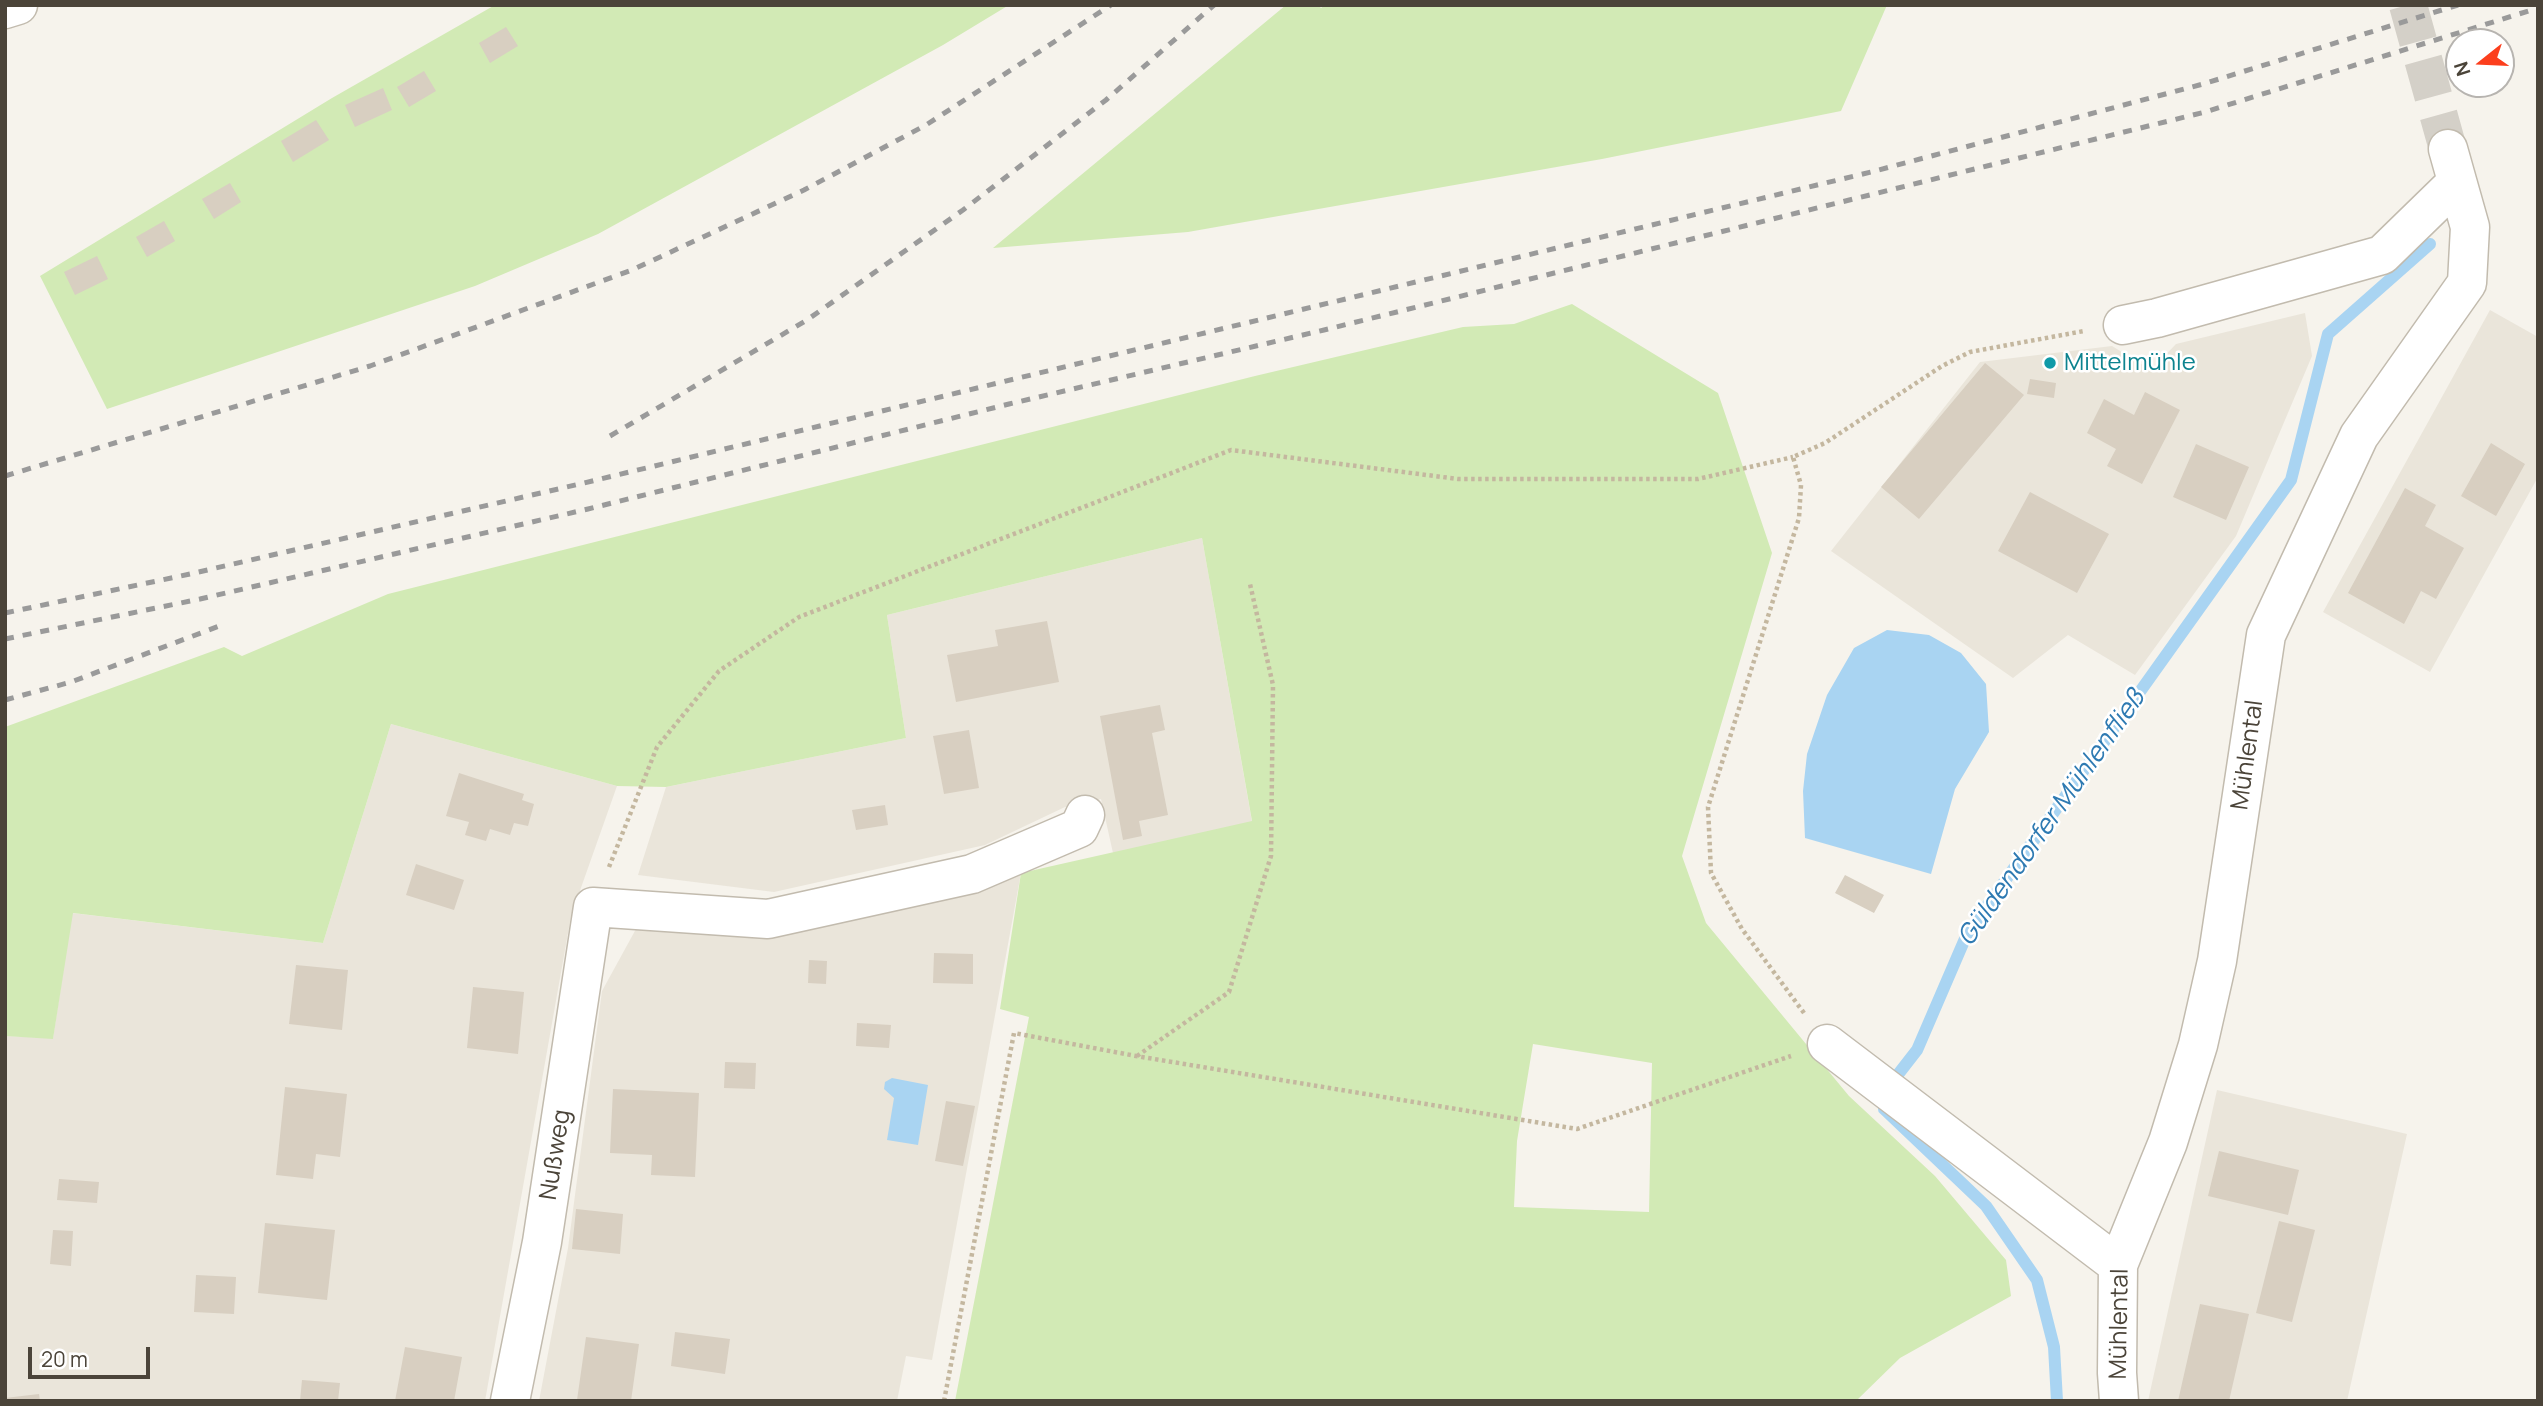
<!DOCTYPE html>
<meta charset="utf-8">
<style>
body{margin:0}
#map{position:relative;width:2543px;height:1406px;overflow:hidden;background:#f6f3ec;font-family:Manrope,sans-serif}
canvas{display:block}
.frame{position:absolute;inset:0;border:7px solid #4b4439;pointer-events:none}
.north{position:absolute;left:2445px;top:28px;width:70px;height:70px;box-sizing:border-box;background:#fff;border:2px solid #b7b4b0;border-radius:50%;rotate:252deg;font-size:19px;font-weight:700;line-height:28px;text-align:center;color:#4b4439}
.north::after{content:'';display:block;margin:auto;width:24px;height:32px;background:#fc3f1d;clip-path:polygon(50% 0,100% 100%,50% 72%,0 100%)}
.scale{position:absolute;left:28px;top:1347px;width:122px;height:32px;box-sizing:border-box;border:4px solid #4b4439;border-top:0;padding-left:9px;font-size:21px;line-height:24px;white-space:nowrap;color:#4b4439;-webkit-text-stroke:5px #fff;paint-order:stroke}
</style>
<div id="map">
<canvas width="2543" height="1406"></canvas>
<div class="frame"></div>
<div class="north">N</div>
<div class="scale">20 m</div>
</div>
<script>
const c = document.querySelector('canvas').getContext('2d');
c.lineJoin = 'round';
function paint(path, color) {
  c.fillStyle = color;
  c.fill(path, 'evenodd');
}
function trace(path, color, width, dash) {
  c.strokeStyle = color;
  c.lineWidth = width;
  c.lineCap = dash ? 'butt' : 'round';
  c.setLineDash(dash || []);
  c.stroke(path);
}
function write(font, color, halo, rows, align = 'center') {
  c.font = font + ' Manrope,sans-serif';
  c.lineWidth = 5;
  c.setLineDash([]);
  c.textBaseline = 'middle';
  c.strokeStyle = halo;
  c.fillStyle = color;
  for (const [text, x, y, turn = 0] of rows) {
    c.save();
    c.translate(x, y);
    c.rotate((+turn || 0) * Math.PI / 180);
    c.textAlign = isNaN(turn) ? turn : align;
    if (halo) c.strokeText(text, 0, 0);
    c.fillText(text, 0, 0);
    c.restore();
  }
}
paint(new Path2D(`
 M2490 310 2538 337V477L2430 672 2323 612Z
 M2305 313 2312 356 2236 536 2135 675 2068 635 2013 678 1831 551 1980 362 2112 346 2151 370 2176 344Z
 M1202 538 1252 822 1113 853 1101 799 1065 807 985 845 774 892 638 875 666 787 906 738 887 615Z
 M391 724 617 786 571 916 485 1401H5V1036L53 1038 72 913 323 943Z
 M1021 873 932 1360 906 1356 897 1401H539L568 1248 602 991 636 929Z
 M2217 1090 2407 1134 2347 1401H2148Z`), '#eae5da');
paint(new Path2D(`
 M495 5H1009L943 45 598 234 475 286 107 409 40 276 332 98Z
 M1286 5H1318L1321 8 1325 5H1887L1841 111 1602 159 1188 232 993 248Z
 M1572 304 1718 393 1772 553 1682 856 1706 923 1849 1096 1935 1176 2006 1260 2011 1296 1900 1358 1856 1401H955L1029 1017 1000 1009 1021 873 1252 821 1202 538 887 615 906 738 666 787 617 786 391 724 323 943 73 913 53 1039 5 1036V727L224 647 242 656 388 594 1255 376 1463 327 1514 324ZM1533 1044 1652 1063 1649 1212 1514 1207 1517 1141Z`), '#d2eab5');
paint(new Path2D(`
 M1887 630 1929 635 1961 653 1986 684 1989 732 1955 789 1931 874 1805 838 1803 791 1807 754 1827 695 1854 648Z
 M892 1078 928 1085 918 1145 887 1140 894 1098 884 1089 885 1082Z`), '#a9d4f2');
trace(new Path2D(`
 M1889 1086 1917 1050 1967 934 2291 480 2328 334 2430 244
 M1884 1109 1986 1206 2037 1280 2054 1347 2057 1401`), '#a9d4f2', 12);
paint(new Path2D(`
 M506 27 518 46 490 63 479 43Z
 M424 71 436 91 409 107 397 87Z
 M383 88 392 110 355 127 345 105Z
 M316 120 329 140 293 162 281 141Z
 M230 183 241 202 214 219 202 199Z
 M164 221 175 241 147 257 136 237Z
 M97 256 108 279 75 295 64 272Z
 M1985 363 2024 395 1919 519 1881 487Z
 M2030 379 2056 383 2054 398 2027 394Z
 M2145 392 2180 410 2142 484 2107 466 2116 449 2087 433 2104 399 2134 415Z
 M2491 443 2525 464 2496 516 2461 496Z
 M2196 444 2249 467 2226 520 2173 497Z
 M2405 488 2436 505 2425 526 2464 548 2436 599 2421 591 2404 624 2348 593Z
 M2030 492 2109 534 2077 593 1998 551Z
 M1047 621 1059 682 956 702 947 655 998 646 995 630Z
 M1160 705 1165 730 1152 733 1168 815 1139 821 1142 836 1123 840 1100 716Z
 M969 730 979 788 944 794 933 736Z
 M459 773 524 794 522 800 534 804 528 826 514 823 510 835 490 829 486 841 465 835 469 822 446 816Z
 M885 805 888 825 856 830 852 810Z
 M416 864 464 880 454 910 406 895Z
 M1845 875 1884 895 1874 913 1835 893Z
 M934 953 973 954V984L933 983Z
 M809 960 827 961 826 984 808 983Z
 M296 965 348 970 342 1030 289 1024Z
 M473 987 524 992 518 1054 467 1048Z
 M857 1023 891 1025 889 1048 856 1046Z
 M725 1062 756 1063 755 1089 724 1088Z
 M285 1087 347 1094 340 1157 316 1154 313 1179 276 1175Z
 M613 1089 699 1093 695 1177 651 1175 652 1155 610 1153Z
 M946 1101 975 1106 963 1166 935 1161Z
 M2219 1151 2299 1170 2288 1215 2208 1196Z
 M59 1179 99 1182 97 1203 57 1200Z
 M576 1209 623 1214 620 1254 572 1249Z
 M2279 1221 2315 1230 2292 1322 2256 1313Z
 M265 1223 335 1230 327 1300 258 1293Z
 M53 1230 73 1231 71 1266 50 1264Z
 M196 1275 236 1277 234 1314 194 1312Z
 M2200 1304 2249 1314 2229 1401H2178Z
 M675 1332 730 1339 725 1374 671 1366Z
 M586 1337 639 1344 631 1401 577 1400Z
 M405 1347 462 1357 454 1401H395Z
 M302 1380 340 1383 338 1401H300Z
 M39 1394 40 1401H5V1398Z`), '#d8cfc1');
trace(new Path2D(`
 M2408 5 2448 149`), '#d4d0c8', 38, [38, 19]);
const minor = new Path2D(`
 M5 9 18 5
 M2123 325 2157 318 2382 255 2457 182
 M1827 1044 2118 1265
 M510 1401 542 1242 593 907 768 919 972 874 1079 828 1085 815
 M2119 1401 2117 1373 2118 1265 2168 1142 2198 1045 2217 961 2266 635 2359 436 2467 283 2470 227 2448 149`);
trace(minor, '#c2bbae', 41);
trace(new Path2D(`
 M609 867 657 747 719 671 799 617 1231 450 1458 479H1698L1793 457
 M1804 1013 1742 929 1711 873 1708 807 1799 518 1801 485 1793 457 1825 443 1942 366 1970 352 2084 331
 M1137 1056 1229 992 1271 856 1273 685 1250 584
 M944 1401 1014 1033 1136 1056 1577 1129 1791 1056`), '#c4b79f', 4.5, [3.5, 3.5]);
trace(minor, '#fff', 38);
trace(new Path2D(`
 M610 436 807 320 963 210 1106 100 1214 5
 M5 476 370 366 632 270 804 190 926 125 1111 5
 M5 613 190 574 584 483 1871 172 2203 84 2458 5
 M5 639 200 599 588 509 1009 404 1324 330 2205 112 2538 8
 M5 700 71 682 222 625`), '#9a9a9a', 5, [9, 9]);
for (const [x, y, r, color] of [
 [2050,363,7,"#0f9aa8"]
]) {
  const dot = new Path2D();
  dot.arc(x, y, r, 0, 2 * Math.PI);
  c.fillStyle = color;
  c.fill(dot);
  trace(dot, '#fff', 2.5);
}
write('24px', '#0d838f', '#fff', [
 ["Mittelmühle",2064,363]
], 'left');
write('24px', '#4b4439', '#fff', [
 ["Mühlental",2248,755,-82],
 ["Nußweg",556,1155,-81],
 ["Mühlental",2120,1324,-89]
]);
write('italic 26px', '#2e7ab2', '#fff', [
 ["Güldendorfer Mühlenfließ",2052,818,-55]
]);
</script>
